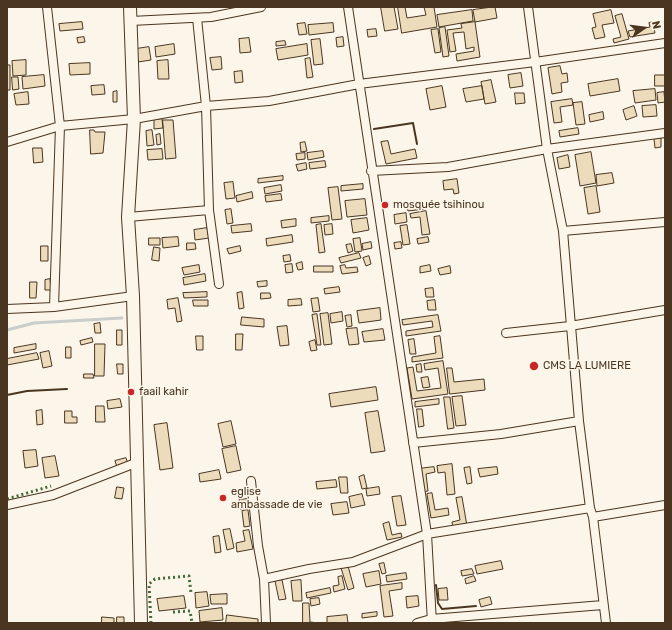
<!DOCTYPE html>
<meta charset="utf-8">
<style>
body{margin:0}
#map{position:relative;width:672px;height:630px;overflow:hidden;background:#fbf6e9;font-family:Rubik,sans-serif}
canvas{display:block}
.frame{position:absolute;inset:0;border:8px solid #4a3520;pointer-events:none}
.north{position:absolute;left:624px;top:8px;width:40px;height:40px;-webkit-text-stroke:3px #fbf6e9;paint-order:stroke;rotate:76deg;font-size:11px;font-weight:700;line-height:16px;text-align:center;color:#4a3520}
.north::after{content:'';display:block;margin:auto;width:14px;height:18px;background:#4a3520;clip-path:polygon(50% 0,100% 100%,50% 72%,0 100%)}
</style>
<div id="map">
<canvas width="672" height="630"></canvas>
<div class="frame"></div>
<div class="north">N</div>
</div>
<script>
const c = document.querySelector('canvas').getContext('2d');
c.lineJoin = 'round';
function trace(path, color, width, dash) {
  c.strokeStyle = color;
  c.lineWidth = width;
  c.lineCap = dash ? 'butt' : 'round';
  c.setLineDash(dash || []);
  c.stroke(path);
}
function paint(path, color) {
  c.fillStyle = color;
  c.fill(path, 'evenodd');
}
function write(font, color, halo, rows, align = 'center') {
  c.font = font + ' Rubik,sans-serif';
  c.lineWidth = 3;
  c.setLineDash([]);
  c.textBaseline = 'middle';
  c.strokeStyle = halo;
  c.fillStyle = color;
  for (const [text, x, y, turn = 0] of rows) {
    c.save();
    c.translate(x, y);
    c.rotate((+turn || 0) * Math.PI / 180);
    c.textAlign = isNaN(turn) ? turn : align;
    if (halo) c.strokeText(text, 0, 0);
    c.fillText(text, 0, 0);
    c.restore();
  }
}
trace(new Path2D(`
 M7 330 34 323 122 318`), '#c9cecd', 3);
const building = new Path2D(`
 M381 7H394L398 29 385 31Z
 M398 7H405L407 18 426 15 424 7H434L437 27 402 33Z
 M495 7 497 18 475 22 473 10Z
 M472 10 473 21 439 27 437 15Z
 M611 10 614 23 602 25 605 37 595 39 592 28 596 27 593 14Z
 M622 14 629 39 614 43 613 39 621 37 615 16Z
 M82 22 83 29 60 31 59 24Z
 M475 22 480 57 457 61 456 54 474 51V47L466 49 464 32 453 33 456 51 450 52 447 30 462 28 461 24Z
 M653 22 655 33 630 37 628 31 650 27 649 23Z
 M305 23 307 34 299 35 297 24Z
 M333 23 334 32 309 35 308 25Z
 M445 27 449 56 443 57 439 28Z
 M376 29 377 36 368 37 367 30Z
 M438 29 441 52 435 53 431 30Z
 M84 37 85 42 78 43 77 38Z
 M343 37 344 46 337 47 336 38Z
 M249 38 251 52 240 53 239 39Z
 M320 39 323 64 314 65 311 40Z
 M285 41 286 45 276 46V42Z
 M174 44 175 54 156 57 155 47Z
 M307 44 308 55 278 60 276 49Z
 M149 47 151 60 138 62 136 49Z
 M221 57 222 69 212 70 210 58Z
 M310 58 313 77 307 78 305 59Z
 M26 60V75L13 76 12 61Z
 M168 60 169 79H158L157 61Z
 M90 63V74L70 75 69 64Z
 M7 65H10V90H7Z
 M560 66 562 74 567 73 568 82 561 83 562 92 552 94 548 68Z
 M242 71 243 82 235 83 234 72Z
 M521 73 523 86 510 88 508 75Z
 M44 75 45 86 23 89 22 77Z
 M655 75H665V86H655Z
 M12 77H18L19 89 13 90Z
 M618 79 620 91 590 96 588 84Z
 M491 80 496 102 485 104 481 82Z
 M104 85 105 94 92 95 91 86Z
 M442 86 446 107 430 110 426 89Z
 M482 86 484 99 466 102 463 89Z
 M655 89 656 100 635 103 633 91Z
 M117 91V102H113V92Z
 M28 92 29 104 16 105 14 94Z
 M664 92 665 102 658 103 657 93Z
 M515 93H524L525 103 516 104Z
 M572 99 573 105 560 107 562 122 554 123 551 102Z
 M582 102 585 124 576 125 573 103Z
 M656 105 657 116 643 117 642 106Z
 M634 106 637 116 626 120 623 110Z
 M603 112 604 119 590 122 589 115Z
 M162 119 163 128 154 129V120Z
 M163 120H173L176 158 166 159Z
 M578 128 579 134 560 137 559 131Z
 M90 130H94L95 132H105L103 153 91 154Z
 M152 130 154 145 147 146 146 131Z
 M160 134 161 144 157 145 156 135Z
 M661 138V147L655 148 654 139Z
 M388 141 391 154 415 149 417 158 386 164 381 142Z
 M305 142 307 151 301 152 300 143Z
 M33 148H42L43 162 34 163Z
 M162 149 163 159 148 160 147 150Z
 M323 151 324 157 308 160 307 153Z
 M591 152 596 183 580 186 575 155Z
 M305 153V159L297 160 296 154Z
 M568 155 570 167 559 169 557 158Z
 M325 161 326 167 310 169 309 163Z
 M306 163 307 169 298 171 296 165Z
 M612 173 614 183 597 186 596 175Z
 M283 176V180L258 183V179Z
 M457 179 459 193 454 194 453 189 444 190 443 181Z
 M233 182 235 198 226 199 224 183Z
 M363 184V189L341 191V186Z
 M281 185 282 191 265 194 264 188Z
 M596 186 600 212 588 214 584 188Z
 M338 187 342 219 332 220 328 188Z
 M252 192 253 198 237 202 236 196Z
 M281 194 282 200 266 202 265 196Z
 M365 199 367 215 347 217 345 201Z
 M424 205V209L408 211 407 207Z
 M231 209 233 223 227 224 225 210Z
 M426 211 430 234 422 235 420 217 411 218 410 214Z
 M406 213 407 222 395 224 394 215Z
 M329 216V221L311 223V218Z
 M367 218 369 230 353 233 351 220Z
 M296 219V226L282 228 281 221Z
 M251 224 252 231 232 233 231 226Z
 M321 224 325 252 319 253 316 225Z
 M332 224 333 234 325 235 324 225Z
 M407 225 410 244 403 245 400 226Z
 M207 228 209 238 195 240 194 230Z
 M292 235 293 242 267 246 266 239Z
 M178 237 179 246 163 248 162 238Z
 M428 237 429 242 418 244 417 239Z
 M149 238H160V245H149Z
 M360 238 362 251 355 252 353 239Z
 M371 242 372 248 363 250 362 244Z
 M401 242 402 248 395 249 394 243Z
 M187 243H195L196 249 187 250Z
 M351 244 353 251 348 253 346 245Z
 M41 246H48V261H41Z
 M240 246 241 251 229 254 227 249Z
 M154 247 160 248 159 261 152 260Z
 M359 253 361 258 341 263 339 258Z
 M290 255 291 261 284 262 283 256Z
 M369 256 371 264 366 266 363 258Z
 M302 262 303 269 298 270 296 264Z
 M292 264 293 272 286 273 285 265Z
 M199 265 200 272 184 275 182 268Z
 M345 265 346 268 357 267 358 272 342 274 340 266Z
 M430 265 431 271 420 273V267Z
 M314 266H333V272H314Z
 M450 266 451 273 440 275 438 269Z
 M205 274 206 281 184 285 183 278Z
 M50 279 51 290H45V280Z
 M267 281V286L258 287 257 282Z
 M30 282H37L36 298H30Z
 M339 287 340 292 325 294 324 289Z
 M433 288 434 297H426L425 289Z
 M207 292V297L184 298 183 293Z
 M242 292 244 308 239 309 237 293Z
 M261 293H270L271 298 261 299Z
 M178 298 182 321 177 322 175 308 168 309 167 300Z
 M318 298 320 311 313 312 311 299Z
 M301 299 302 305 288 306V300Z
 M193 300H208V306H194Z
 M435 300 436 310H428L427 301Z
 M380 308 381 320 359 323 357 311Z
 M342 312 343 321 331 323 330 314Z
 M328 313 332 344 324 345 320 314Z
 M317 314 321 345H317L312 315Z
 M351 315 352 326 347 327 345 316Z
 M438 315 441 331 406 336V331L433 327 432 321 403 325 402 320Z
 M242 317 264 319V327L241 325Z
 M100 323 101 333H95L94 324Z
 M287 326 289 345 280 346 277 327Z
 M357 328 359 344 349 345 346 329Z
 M383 329 385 340 364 342 362 332Z
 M117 330H122V345H117Z
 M236 334H243L242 350H236Z
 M196 336H203V350H197Z
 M440 336 443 358 412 362V357L436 353 434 337Z
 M92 338 93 342 81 345 80 341Z
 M414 339 416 354H410L408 340Z
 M315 340 317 350 311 351 309 342Z
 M36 344V349L14 353V348Z
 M95 344H105L104 376H95Z
 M66 347H71V358H66Z
 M49 351 52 366 43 368 40 353Z
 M37 353 39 359 7 365V359Z
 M443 361 448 394 412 399 407 368 413 367 417 391 441 388 438 368 425 370 424 364Z
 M117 364H123V374H118Z
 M421 364 422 372H417L416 365Z
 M447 368H452L454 382 484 379 485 390 450 394Z
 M84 374H93L94 378H84Z
 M428 377 430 387 423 388 421 378Z
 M376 387 378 400 331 407 329 394Z
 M462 396 466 425 456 426 452 397Z
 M444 397H450L454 428 448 429Z
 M120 399 122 407 108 409 107 401Z
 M439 399V404L415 407V402Z
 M96 406H104L105 422H96Z
 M417 409H422L424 426 419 427Z
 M42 410 43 424 37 425 36 411Z
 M65 411H72V417H77V423H65Z
 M378 411 385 451 371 453 365 413Z
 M231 421 236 444 223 447 218 424Z
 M167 423 173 468 160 470 154 425Z
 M236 446 241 470 227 473 222 449Z
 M36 450 38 466 25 468 23 451Z
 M55 456 59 476 45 478 42 458Z
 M126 458 128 464 117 467 115 461Z
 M452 464 455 494 447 495 445 472 438 473 437 466Z
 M434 467 435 472 426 474 428 491 421 492 418 469Z
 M470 467 472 483 467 484 464 468Z
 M497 467 498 474 480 477 478 469Z
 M219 470 221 479 200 482 199 474Z
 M364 475 367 488 362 489 359 477Z
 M339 477H347L348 493H341Z
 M336 480 337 487 317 489 316 482Z
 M117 487 124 488 122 499 115 498Z
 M379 487 380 494 367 496 366 489Z
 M432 493 435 510 448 508 449 515 431 518 427 494Z
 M362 494 365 505 351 508 349 497Z
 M401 496 406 525 397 526 392 497Z
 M462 497 467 526 453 528 452 522 460 520 456 498Z
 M247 499 248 508 240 509 239 500Z
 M347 502 349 513 333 515 331 504Z
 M248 510 250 526 244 527 242 511Z
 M389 522 392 535 401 533 402 537 387 540 383 524Z
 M230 529 234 548 227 550 223 530Z
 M249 530 253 549 237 552 236 543 245 541 243 531Z
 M219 536 221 552 215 553 213 537Z
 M501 561 503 569 477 574 475 566Z
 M384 563 386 573 382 574 379 564Z
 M348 566 354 588 348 590 341 568Z
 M472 569 474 574 462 576 461 571Z
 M379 571 381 584 366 587 363 574Z
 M406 573 407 579 387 582 386 576Z
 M342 576 345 589 334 592 333 586 339 585 338 577Z
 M474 576 476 581 466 584 465 579Z
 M282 580 286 599 279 600 275 581Z
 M301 580 302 601H293L291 581Z
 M402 583V589L389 591 393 616 384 617 380 586Z
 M330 588 331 593 307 598 306 593Z
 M447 588 448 600H439L438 589Z
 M207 592 209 606 196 608 195 593Z
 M227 594V604H211L210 595Z
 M184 596 186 608 159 611 157 599Z
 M418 596 419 606 407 608 406 597Z
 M490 597 492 604 481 607 479 600Z
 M319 598 320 604 311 606 310 599Z
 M303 603H309L310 622 319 623H303Z
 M222 608 223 620 200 622 199 611Z
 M377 612V616L362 618V614Z
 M227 615 258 619V623H226Z
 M347 615 348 623H327V617Z
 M102 617 114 618V623H102Z
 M117 617H124V623H117Z`);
paint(building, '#ecdcbc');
trace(building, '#4a3520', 1);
const street = new Path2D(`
 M47 7 60 126 54 307
 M348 7 427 534 432 623
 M528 7 547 149 563 231 579 421 590 508 593 517 606 623
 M197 18 206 106 209 210 219 284
 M131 21 211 17 261 7
 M7 142 60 126 134 119 206 106 269 101 359 84 535 62 665 43
 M371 171 448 167 547 149 665 133
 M128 217 209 210
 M563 231 665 222
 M7 309 54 307 133 296
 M506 333 570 326 665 310
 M413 443 501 434 579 421
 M251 481 258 546 264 579 266 623
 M7 505 53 495 138 462
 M593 517 665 505
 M264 579 309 569 353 562 427 534 590 508
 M417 623 431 619 603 605`);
const secondary = new Path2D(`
 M130 7 134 119 128 217 133 296 141 623`);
trace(street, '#4a3520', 10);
trace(secondary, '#4a3520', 14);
trace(street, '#fbf6e9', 8);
trace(secondary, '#fbf6e9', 12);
trace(new Path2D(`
 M7 499 51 486
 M173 612 190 611 192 623
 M151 623 149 584 155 579 189 576 191 593`), '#436837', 3, [2, 3]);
trace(new Path2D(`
 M374 129 413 123 417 144
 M7 395 27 391 67 389
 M436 585 438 603 442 609 476 606`), '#4a3520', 2);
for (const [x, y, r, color] of [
 [385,205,4,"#c62828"],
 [534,366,5,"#c62828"],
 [131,392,4,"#c62828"],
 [223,498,4,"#c62828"]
]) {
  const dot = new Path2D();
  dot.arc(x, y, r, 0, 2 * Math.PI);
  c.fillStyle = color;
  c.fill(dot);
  trace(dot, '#fbf6e9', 1.5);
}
write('11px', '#4a3520', '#fbf6e9', [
 ["mosquée tsihinou",393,205],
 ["CMS LA LUMIERE",543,366],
 ["faail kahir",139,392],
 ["eglise",231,492],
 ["ambassade de vie",231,505]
], 'left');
</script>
